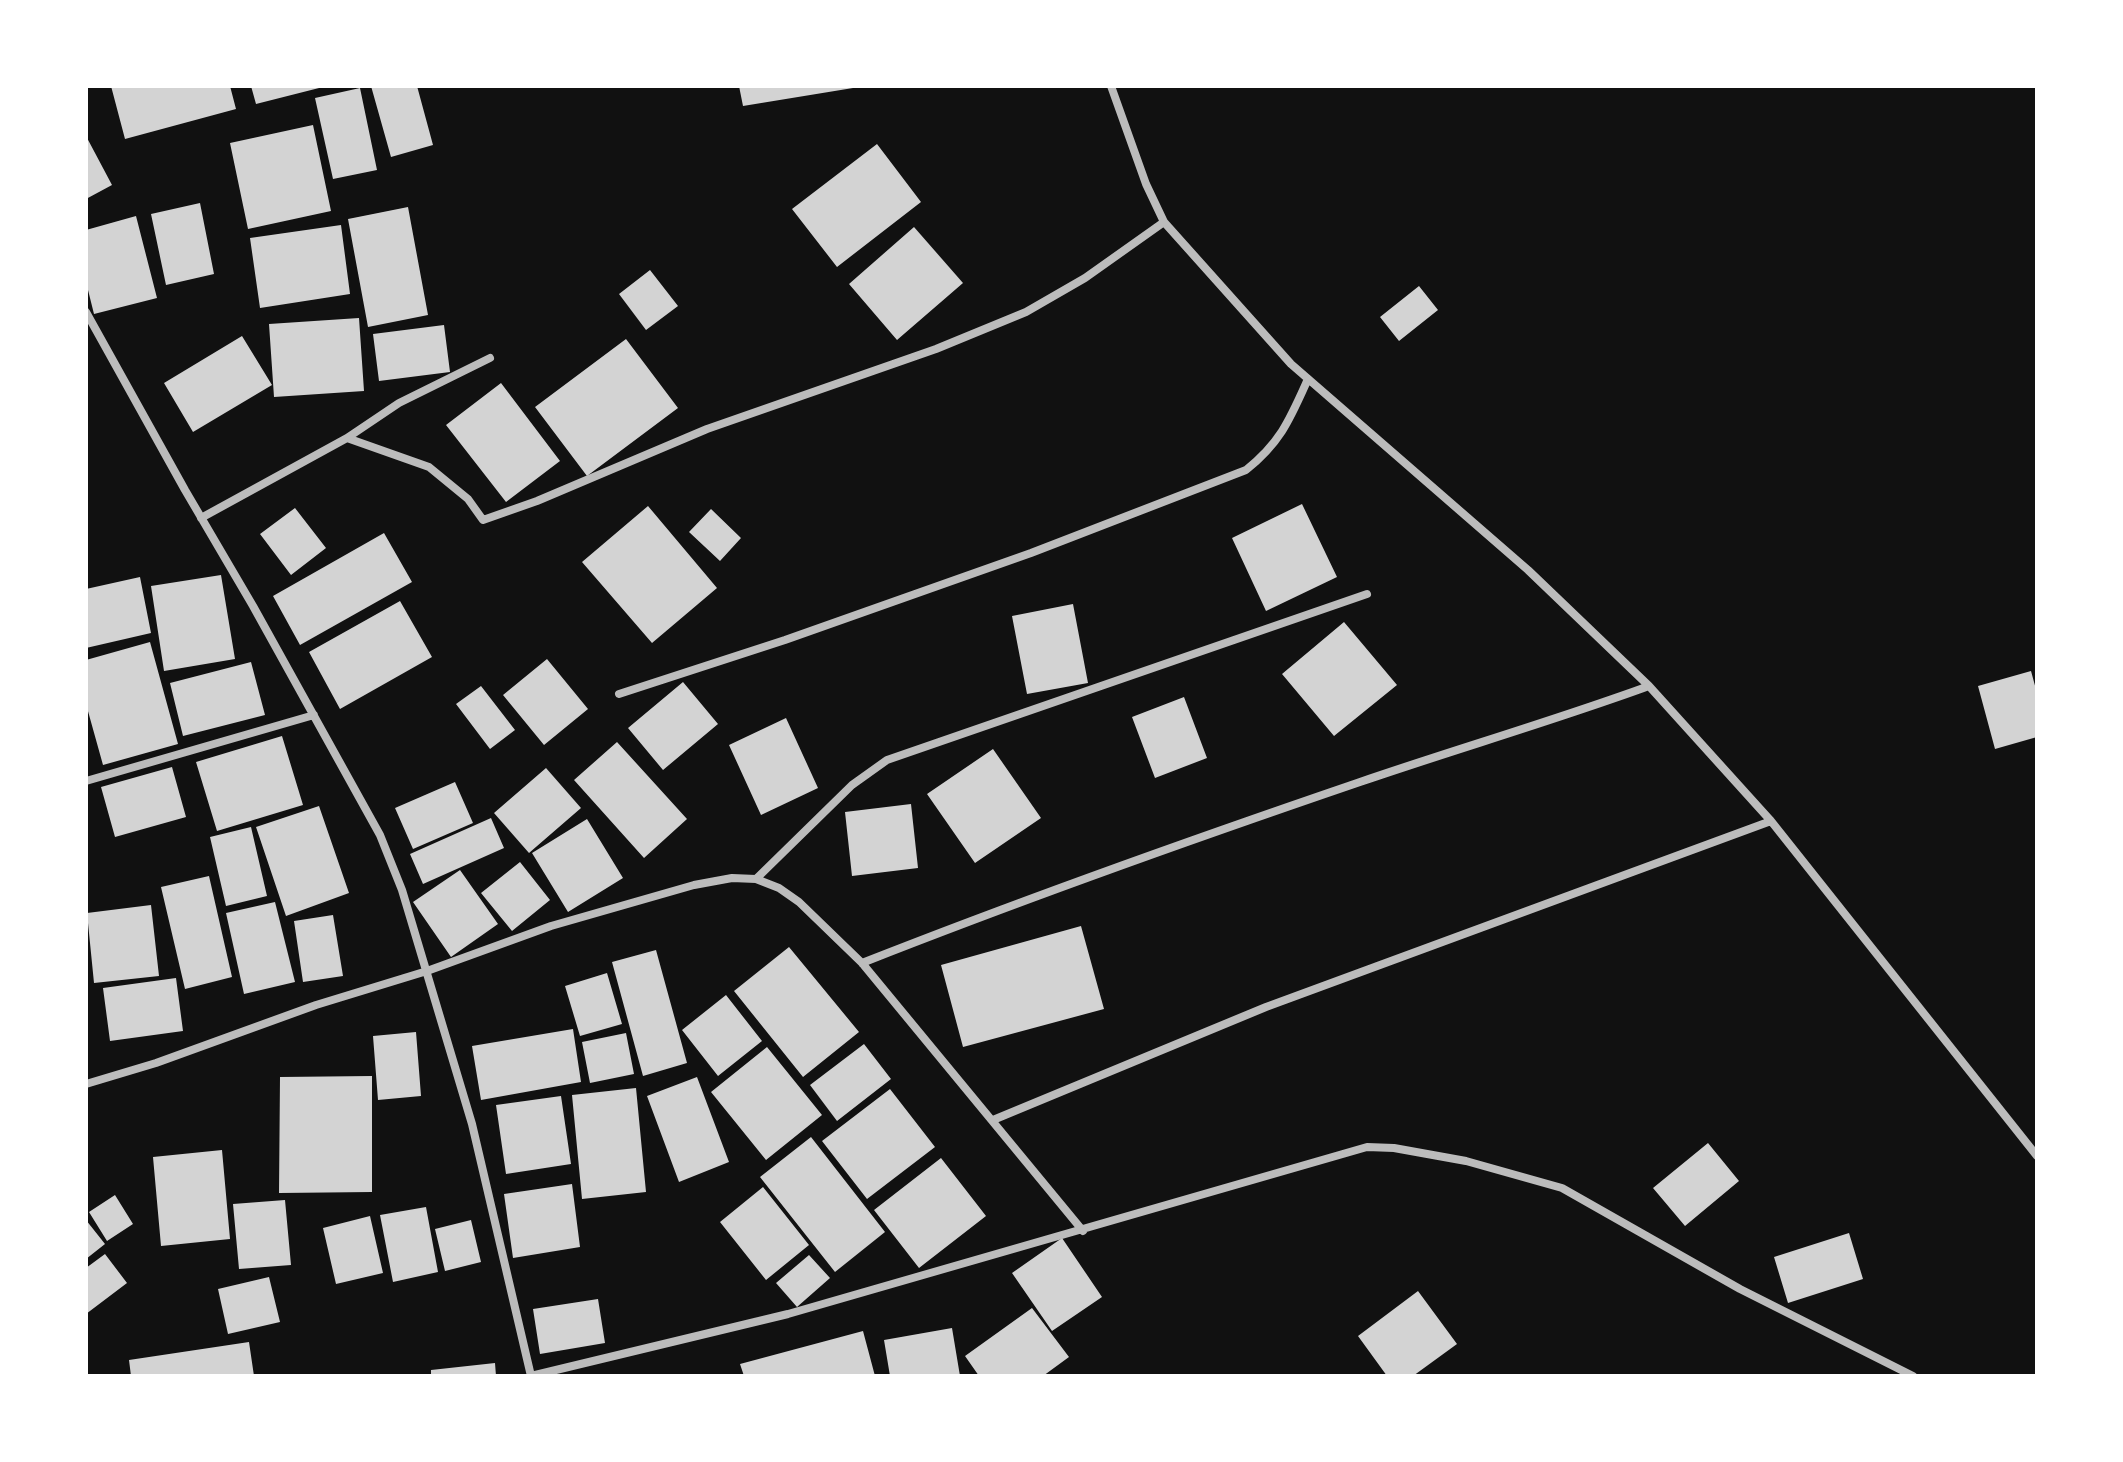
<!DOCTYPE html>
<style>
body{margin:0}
#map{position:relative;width:2123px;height:1462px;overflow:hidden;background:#111;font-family:"Roboto Serif",serif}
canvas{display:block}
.frame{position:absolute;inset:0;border:88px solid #fff;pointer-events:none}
</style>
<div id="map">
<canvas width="2123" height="1462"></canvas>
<div class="frame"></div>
</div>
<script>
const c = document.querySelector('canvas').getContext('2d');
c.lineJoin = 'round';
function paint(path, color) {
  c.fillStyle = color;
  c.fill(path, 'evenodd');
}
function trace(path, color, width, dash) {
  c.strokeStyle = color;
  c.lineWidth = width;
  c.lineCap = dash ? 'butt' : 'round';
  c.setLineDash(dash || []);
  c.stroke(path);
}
paint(new Path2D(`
 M111 86H230L236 109 125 139Z
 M251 86H323V87L256 104Z
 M371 86H417L433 145 391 157Z
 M739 86H853V88L743 106Z
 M360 88 377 170 333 179 315 98Z
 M313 125 331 211 248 229 230 143Z
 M86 136 112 185 86 199Z
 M877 144 921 202 837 267 792 209Z
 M200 203 214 274 166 285 151 214Z
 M408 207 428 315 368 327 348 219Z
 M136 216 157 298 94 314 86 282V230Z
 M341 225 350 294 260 308 250 238Z
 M914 227 963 283 897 340 849 284Z
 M650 270 678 306 646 330 619 294Z
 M1419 286 1438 310 1399 341 1380 317Z
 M359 318 364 391 274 397 269 324Z
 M444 325 450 372 379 381 373 334Z
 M242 336 272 385 193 432 164 383Z
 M626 339 678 408 587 476 535 407Z
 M501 383 560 461 506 502 446 425Z
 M1302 504 1337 577 1266 611 1232 538Z
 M648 506 717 588 652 643 582 562Z
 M295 508 326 548 291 575 260 534Z
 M711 509 741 538 720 561 689 532Z
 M384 533 412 582 300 645 273 596Z
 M221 575 235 659 164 671 151 586Z
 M140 577 151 633 86 648V589Z
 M400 601 432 657 340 709 309 652Z
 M1073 604 1088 683 1027 694 1012 616Z
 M1344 622 1397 685 1334 736 1282 674Z
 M150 642 178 744 103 765 86 704V660Z
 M547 659 588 709 544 745 503 695Z
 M251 662 265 715 183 736 170 683Z
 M2031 671 2037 693V737L1995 749 1978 686Z
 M683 682 718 724 663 770 628 728Z
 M481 686 515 730 490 749 456 704Z
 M1184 697 1207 758 1155 778 1132 717Z
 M786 718 818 788 761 815 729 745Z
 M282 736 303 805 217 831 196 762Z
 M617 742 687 819 644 858 574 780Z
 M993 749 1041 818 975 863 927 794Z
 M172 767 186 817 115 837 101 787Z
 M546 768 581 808 529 853 494 813Z
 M455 782 473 823 413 849 395 808Z
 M911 804 918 868 852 876 845 812Z
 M319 806 349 893 286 916 256 827Z
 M491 818 504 848 423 884 410 854Z
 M587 819 623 878 568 912 532 853Z
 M251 827 267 896 226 906 210 837Z
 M520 862 550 900 512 931 481 893Z
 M460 870 498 924 451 957 413 902Z
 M209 876 232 977 185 989 161 887Z
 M275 902 295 982 244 994 226 913Z
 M151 905 159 976 94 983 87 913Z
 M333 915 343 976 303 982 294 921Z
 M1081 926 1104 1009 963 1047 941 965Z
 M789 947 859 1032 803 1077 734 991Z
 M656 950 687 1063 643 1076 612 962Z
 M607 973 622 1024 580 1036 565 986Z
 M176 978 183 1031 110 1041 103 988Z
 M726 995 762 1041 718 1076 682 1030Z
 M573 1029 581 1082 481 1100 472 1046Z
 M416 1032 421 1096 378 1100 373 1036Z
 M626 1033 634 1074 590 1083 582 1042Z
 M864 1044 891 1079 837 1121 810 1085Z
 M767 1047 822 1115 766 1160 711 1092Z
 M372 1076V1192L279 1193 280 1077Z
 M697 1077 729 1162 679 1182 647 1096Z
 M636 1088 646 1192 582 1199 572 1095Z
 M890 1089 935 1147 867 1199 822 1141Z
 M561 1096 571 1164 506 1174 496 1105Z
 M811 1137 885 1232 835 1272 760 1177Z
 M1708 1143 1739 1181 1685 1226 1653 1188Z
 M222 1150 230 1239 161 1246 153 1157Z
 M941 1158 986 1216 919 1268 874 1210Z
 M572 1184 580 1247 513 1258 504 1194Z
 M763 1187 809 1245 766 1280 720 1222Z
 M115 1195 133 1224 107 1241 89 1212Z
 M285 1200 291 1265 239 1269 233 1204Z
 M426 1207 438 1272 393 1282 380 1215Z
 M370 1216 383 1273 336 1284 323 1228Z
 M86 1220 105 1244 86 1259Z
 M471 1220 481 1262 445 1271 435 1229Z
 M1849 1233 1863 1279 1788 1303 1774 1257Z
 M1062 1238 1102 1297 1052 1331 1012 1273Z
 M105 1254 127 1283 86 1314V1268Z
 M809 1255 830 1278 797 1307 776 1283Z
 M269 1277 280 1322 228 1334 218 1289Z
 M1418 1291 1457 1344 1413 1376H1387L1358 1336Z
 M598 1299 605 1343 540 1354 533 1309Z
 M1032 1308 1069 1357 1043 1376H979L965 1356Z
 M952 1328 960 1376H890L884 1340Z
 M863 1331 875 1376H744L740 1364Z
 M249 1342 254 1376H131L129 1360Z
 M495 1363 496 1376H431V1370Z`), '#d3d3d3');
trace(new Path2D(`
 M1111 86 1146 184 1164 222 1291 364 1528 570 1649 686 1771 821 2037 1156
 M86 312 185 490 253 606 380 835 402 890 472 1124 531 1376
 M347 438 429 467 468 499 483 520 537 501 707 429 936 349 1026 312 1085 278 1164 222
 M201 518 347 438 399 403 490 358
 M619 694 785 640 1031 553 1246 470C1281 442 1290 419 1308 379
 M86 781 314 715
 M756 879 852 785 887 760 1367 594
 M862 963C1027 898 1193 839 1360 782 1456 749 1553 721 1649 686
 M86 1084 156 1063 316 1005 427 971 551 926 694 885 732 878 756 879 779 888 799 902 862 963 1083 1231
 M993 1120 1266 1007 1771 821
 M531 1376 788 1314 1367 1147 1394 1148 1466 1161 1562 1188 1740 1289 1913 1376`), '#bcbcbc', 8);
</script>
